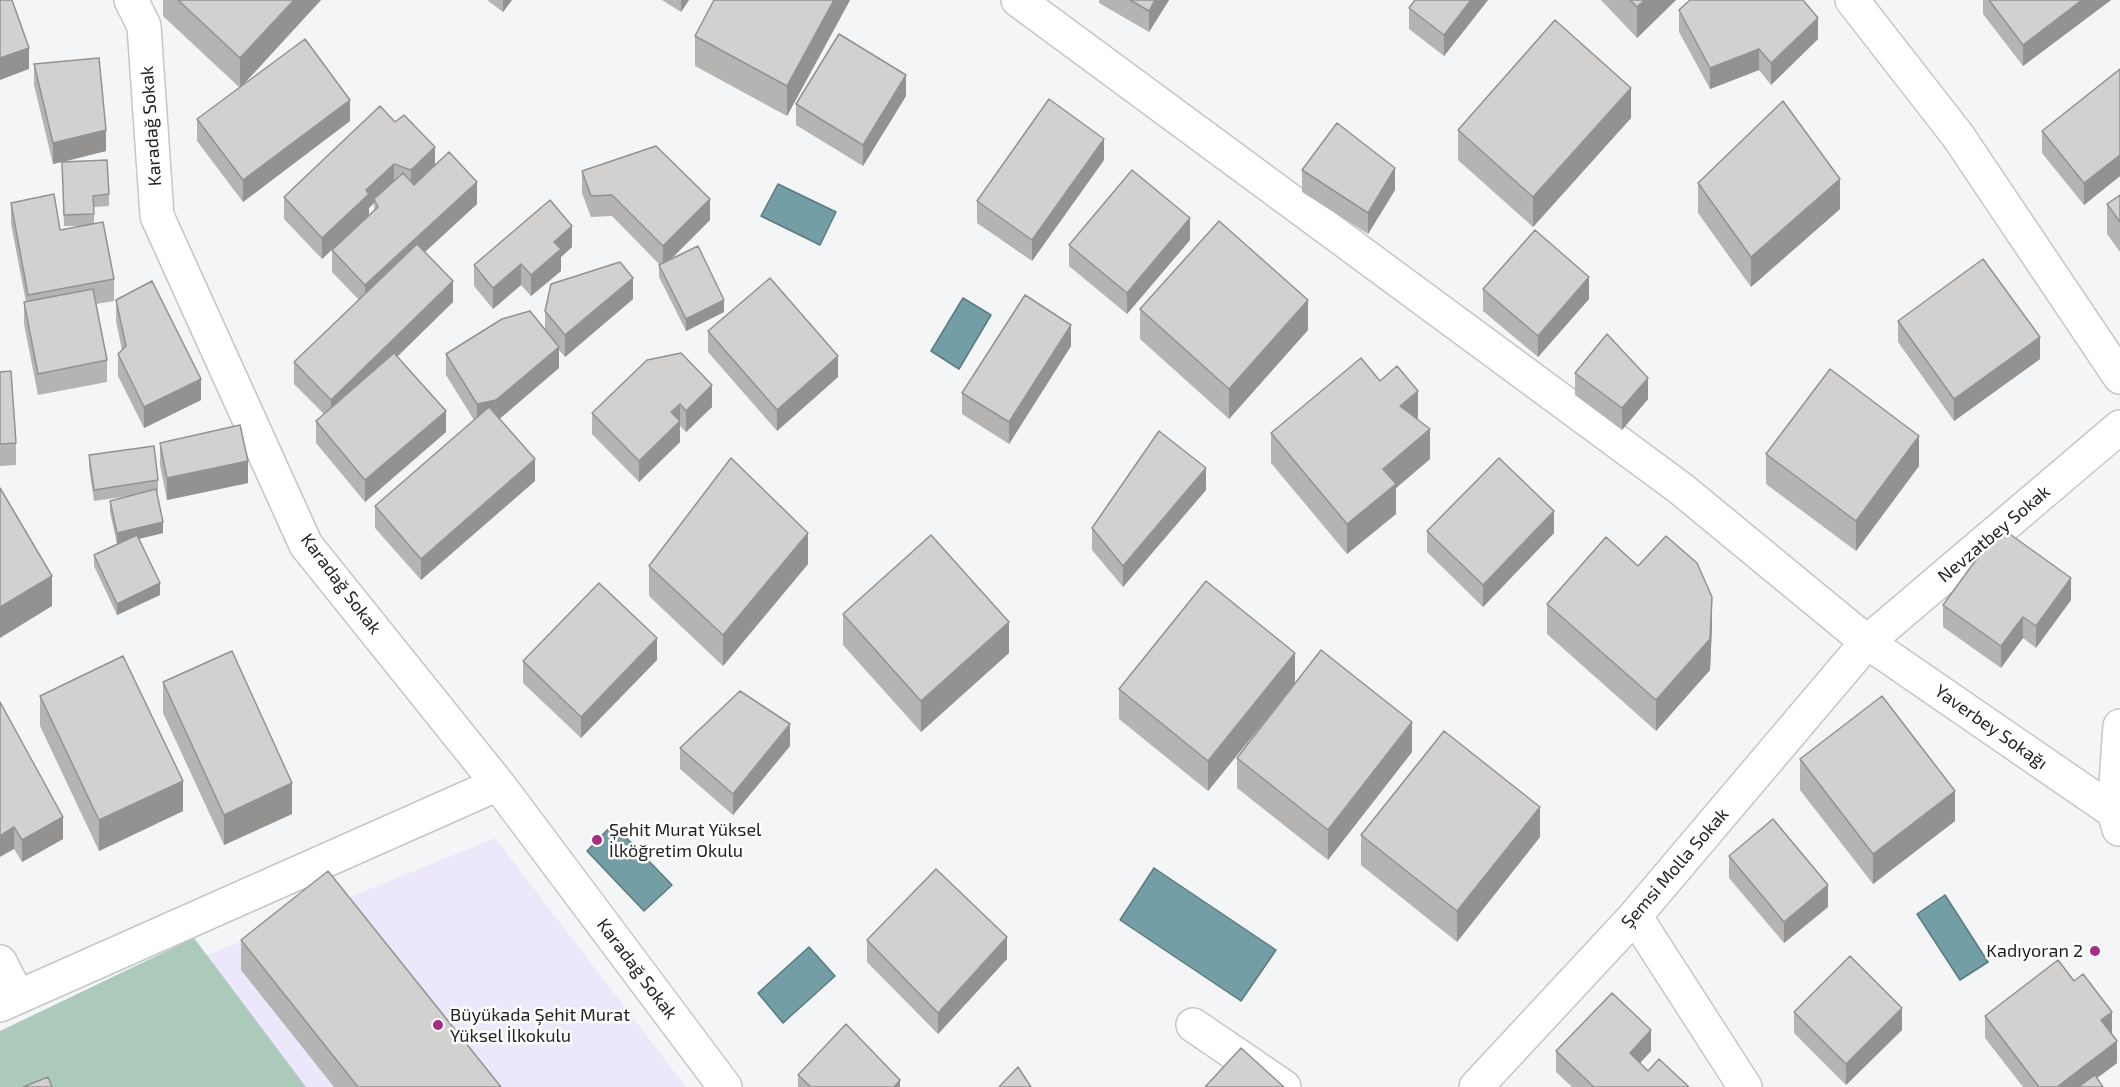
<!DOCTYPE html>
<meta charset="utf-8">
<style>
body{margin:0}
canvas{display:block;background:#f3f5f7}
</style>
<canvas width="2120" height="1087"></canvas>
<script>
const c = document.querySelector('canvas').getContext('2d');
c.lineJoin = 'round';
function paint(path, color) {
  c.fillStyle = color;
  c.fill(path, 'evenodd');
}
function trace(path, color, width, dash) {
  c.strokeStyle = color;
  c.lineWidth = width;
  c.lineCap = dash ? 'butt' : 'round';
  c.setLineDash(dash || []);
  c.stroke(path);
}
function write(font, color, halo, rows, align = 'center') {
  c.font = font + ' "Exo 2",sans-serif';
  c.lineWidth = 5;
  c.setLineDash([]);
  c.textBaseline = 'middle';
  c.strokeStyle = halo;
  c.fillStyle = color;
  for (const [text, x, y, turn = 0] of rows) {
    c.save();
    c.translate(x, y);
    c.rotate((+turn || 0) * Math.PI / 180);
    c.textAlign = isNaN(turn) ? turn : align;
    if (halo) c.strokeText(text, 0, 0);
    c.fillText(text, 0, 0);
    c.restore();
  }
}
paint(new Path2D(`
 M495 838 686 1087H285L191 962Z`), '#ede7fc');
paint(new Path2D(`
 M194 938 306 1087H0V1031Z`), '#accab9');
const water = new Path2D(`
 M778 184 836 212 820 245 761 216Z
 M963 298 991 315 959 369 931 351Z
 M613 824 672 885 644 911 587 851Z
 M1154 868 1276 950 1241 1001 1120 920Z
 M1945 895 1988 962 1960 980 1917 914Z
 M809 947 835 976 783 1023 758 993Z`);
paint(water, '#739ea5');
trace(water, '#5b797e', 1.5);
const street = new Path2D(`
 M131 0 144 26 157 216 306 545 498 784 725 1087
 M1018 0 1680 488 1867 642 2114 812
 M1852 0 1958 136 2120 377
 M2119 829 2114 812 2120 726
 M1635 916 1745 1087
 M0 962 18 997
 M0 1005 498 784
 M1193 1025 1284 1087
 M1476 1087 1635 916 1867 642 2120 427`);
trace(street, '#c4c6c8', 36);
trace(street, '#fff', 33);
paint(new Path2D(`
 M163 0H321L243 85 350 121 243 202 197 141V119L240 88 163 16Z
 M487 0H512L503 12Z
 M662 0H689L681 12Z
 M850 0 787 116 695 66V36Z
 M1099 0H1169L1149 32 1099 3Z
 M1415 0H1488L1444 56 1409 29V8Z
 M1601 0H1676L1637 38Z
 M1983 0H2111L2023 66 1983 14Z
 M1679 10 1818 39 1771 85 1759 70 1710 89 1679 32Z
 M34 64 106 151 63 162 109 194V206L94 207V223L114 279V301L96 304 107 360V382L38 395 24 324V302H26L11 224V203L60 230 82 226H64L62 162 53 164 34 85Z
 M2120 69V176L2084 205 2042 153V131Z
 M906 96 863 166 796 125V104Z
 M380 106 435 165 477 204 425 252 453 302 398 356 446 432 365 502 316 443V421L324 414 294 384V362L359 300 332 272V250L374 211V203L369 208V215L322 259 284 219V197Z
 M1631 118 1533 227 1458 160V130Z
 M1104 160 1032 261 977 223V201Z
 M1302 170 1395 190 1368 234 1302 192Z
 M582 171 710 220 670 260 724 312 686 331 659 277V265H660L612 216 591 217 582 193Z
 M1698 183 1840 209 1751 287 1698 213Z
 M2120 195V252L2107 234V204Z
 M1190 240 1127 314 1069 266V245Z
 M572 247 561 257V271L531 296 521 285 493 309 474 286V265Z
 M1483 289 1589 299 1538 357 1483 311Z
 M633 299 565 357 559 350V368L499 418 535 481 421 580 375 528V506L474 420 446 375V354L545 329V311Z
 M116 300 201 400 144 428 118 376V354L122 350 116 321Z
 M1140 309 1308 330 1229 419 1140 339Z
 M1898 321 2040 359 1954 421 1898 342Z
 M708 331 838 377 777 431 708 352Z
 M1071 346 1009 444 962 414V393Z
 M0 372 16 443V465L0 466Z
 M1575 373 1648 399 1622 430 1575 395Z
 M1380 381 1418 420 1430 459 1396 488V514L1347 554 1271 463V433Z
 M712 385V407L686 432 680 426V442L639 482 592 434V413Z
 M160 443 248 483 167 500 160 465Z
 M1766 454 1919 466 1856 551 1766 484Z
 M89 455 158 480V492H157L163 533 139 539 160 595 117 615 94 566V555L117 544 110 512V501L129 496 94 501 89 467Z
 M1206 490 1123 587 1092 550V528Z
 M1427 531 1554 533 1483 607 1427 552Z
 M808 564 723 666 649 596V566Z
 M1638 566 1712 627 1710 670 1656 731 1547 634V604Z
 M2071 600 2036 648 2023 638 2001 668 1943 627V605Z
 M843 614 1009 653 921 732 843 645Z
 M657 660 581 738 523 683V661Z
 M163 682 292 814 224 845 163 713Z
 M1295 683 1412 752 1328 860 1237 788V758L1284 697 1208 791 1119 719V689Z
 M40 696 183 811 99 851 40 726Z
 M0 702 63 839 22 862 14 849Z
 M790 746 733 815 680 769V748Z
 M1800 759 1955 821 1873 884 1800 790Z
 M1361 835 1540 837 1457 942 1361 865Z
 M1729 856 1828 907 1784 943 1729 878Z
 M241 940 501 1087H334L241 970Z
 M867 940 1007 959 938 1034 867 962Z
 M1794 1012 1902 1030 1846 1085 1794 1033Z
 M1985 1016 2112 1033 2117 1063 2097 1078 2103 1087H2023L1985 1038Z
 M1556 1051H1651L1640 1063 1648 1071 1689 1087H1572L1556 1072Z
 M798 1075 900 1087H798Z`), '#b5b4b2');
paint(new Path2D(`
 M294 0H321L240 88V58Z
 M503 0H512L503 12Z
 M681 0H689L681 12Z
 M834 0H850L787 116V86Z
 M1155 0H1169L1149 32V11Z
 M1471 0H1488L1444 56V35Z
 M1645 0H1676L1637 38V7Z
 M2082 0H2111L2023 66V45Z
 M1818 18V39L1771 85V63Z
 M29 48V69L0 80V58Z
 M1759 49V70L1710 89V68Z
 M906 75V96L863 166V145Z
 M1631 88V118L1533 227V197Z
 M350 100V121L243 202V180Z
 M106 130V151L53 164V143Z
 M1104 139V160L1032 261V240Z
 M435 147V169L411 192V170Z
 M2120 155V176L2084 205V183Z
 M394 164V185L374 199V203L369 208V215L322 259V238L366 190Z
 M1395 168V190L1368 234V213Z
 M1840 179V209L1751 287V257Z
 M477 182V204L365 307V285Z
 M710 199V220L663 267V246Z
 M1190 218V240L1127 314V293Z
 M572 226V247L561 257V271L531 296V275L554 242Z
 M521 264V285L493 309V288Z
 M1589 277V299L1538 357V336Z
 M633 278V299L565 357V335Z
 M453 281V302L331 421V400Z
 M724 300V312L686 331V319Z
 M1308 300V330L1229 419V389Z
 M1071 325V346L1009 444V422Z
 M2040 337V359L1954 421V399Z
 M559 347V368L496 422 477 425V404Z
 M838 356V377L777 431V410Z
 M1648 378V399L1622 430V408Z
 M201 379V400L144 428V407Z
 M712 385V407L686 432V411Z
 M1418 391V421L1400 406Z
 M680 404V442L639 482V461L671 412Z
 M446 411V432L365 502V480Z
 M1430 429V459L1396 488V514L1347 554V524L1383 469Z
 M1919 436V466L1856 551V521Z
 M535 459V481L421 580V559Z
 M248 461V483L167 500V478Z
 M1206 468V490L1123 587V566Z
 M1554 511V533L1483 607V585Z
 M163 522V533L117 544V533Z
 M808 533V564L723 666V635Z
 M52 576V606L0 638V607Z
 M2071 578V600L2036 648V626Z
 M160 583V595L117 615V604Z
 M1712 597V627L1710 670 1656 731V700Z
 M2023 617V638L2001 668V646Z
 M1009 622V653L921 732V701Z
 M657 638V660L581 738V717Z
 M1295 653V684L1208 791V761Z
 M1412 722V752L1328 860V830Z
 M790 724V746L733 815V794Z
 M183 781V811L99 851V820Z
 M292 783V814L224 845V815Z
 M1955 791V821L1873 884V854Z
 M1540 807V837L1457 942V911Z
 M63 817V839L22 862V840Z
 M14 827V849L0 857V836Z
 M1828 885V907L1784 943V922Z
 M1007 937V959L938 1034V1013Z
 M1902 1008V1030L1846 1085V1064Z
 M2112 1012V1033L2101 1041V1020Z
 M1651 1030V1051L1630 1074V1053Z
 M2117 1041V1063L2085 1087H2057Z
 M900 1080V1087H894Z`), '#949291');
const building = new Path2D(`
 M0 0H12L29 48 0 58Z
 M178 0H294L240 58Z
 M714 0H834L787 86 695 36Z
 M1130 0H1155L1149 11Z
 M1415 0H1471L1444 35 1409 8Z
 M1630 0H1645L1637 7Z
 M1690 0H1803L1818 18 1771 63 1759 49 1710 68 1679 10Z
 M1989 0H2082L2023 45Z
 M1555 20 1631 88 1533 197 1458 130Z
 M839 34 906 75 863 145 796 104Z
 M305 39 350 100 243 180 197 119Z
 M99 58 106 130 53 143 34 64Z
 M2120 69V155L2084 183 2042 131Z
 M1049 99 1104 139 1032 240 977 201Z
 M1783 101 1840 179 1751 257 1698 183Z
 M380 106 395 122 404 115 435 147 411 170 394 164 366 190 369 194 322 238 284 197Z
 M1337 123 1395 168 1368 213 1302 170Z
 M656 146 710 199 663 246 612 195 591 196 582 171Z
 M449 152 477 182 365 285 332 250 378 207 374 199 403 173 414 185Z
 M107 160 109 194 93 196 94 214 64 215 62 162Z
 M1132 170 1190 218 1127 293 1069 245Z
 M54 194 60 230 103 222 114 279 28 295 11 203Z
 M2120 195V222L2107 204Z
 M550 200 572 226 554 242 561 249 531 275 521 264 493 288 474 265Z
 M1219 221 1308 300 1229 389 1140 309Z
 M1535 230 1589 277 1538 336 1483 289Z
 M417 244 453 281 331 400 294 362Z
 M698 246 724 300 686 319 659 265Z
 M1983 259 2040 337 1954 399 1898 321Z
 M620 262 633 278 565 335 545 311 551 284Z
 M770 278 838 356 777 410 708 331Z
 M152 281 201 379 144 407 118 354 126 346 116 300Z
 M93 289 107 360 38 374 24 302Z
 M1025 295 1071 325 1009 422 962 393Z
 M530 311 559 347 496 400 477 404 446 354 502 319Z
 M1607 334 1648 378 1622 408 1575 373Z
 M394 353 446 411 365 480 316 421Z
 M681 353 712 385 686 411 680 404 671 412 680 421 639 461 592 413 647 360Z
 M1361 358 1380 381 1397 366 1418 391 1400 406 1430 429 1383 469 1396 484 1347 524 1271 433Z
 M1830 369 1919 436 1856 521 1766 454Z
 M11 371 16 443 0 444V372Z
 M489 407 535 459 421 559 375 506Z
 M240 425 248 461 167 478 160 443Z
 M1159 431 1206 468 1123 566 1092 528Z
 M154 446 158 480 94 490 89 455Z
 M731 458 808 533 723 635 649 566Z
 M1499 458 1554 511 1483 585 1427 531Z
 M0 488 52 576 0 607Z
 M156 489 163 522 117 533 110 501Z
 M2000 527 2071 578 2036 626 2023 617 2001 646 1943 605Z
 M137 535 160 583 117 604 94 555Z
 M931 535 1009 622 921 701 843 614Z
 M1666 536 1697 563 1712 597 1710 639 1656 700 1547 604 1606 537 1638 566Z
 M1206 581 1295 653 1208 761 1119 689Z
 M599 583 657 638 581 717 523 661Z
 M1321 650 1412 722 1328 830 1237 758Z
 M232 651 292 783 224 815 163 682Z
 M123 656 183 781 99 820 40 696Z
 M740 691 790 724 733 794 680 748Z
 M1882 696 1955 791 1873 854 1800 759Z
 M0 702 63 817 22 840 14 827 0 836Z
 M1444 731 1540 807 1457 911 1361 835Z
 M1773 819 1828 885 1784 922 1729 856Z
 M936 869 1007 937 938 1013 867 940Z
 M328 871 501 1087H358L241 940Z
 M1850 956 1902 1008 1846 1064 1794 1012Z
 M2058 960 2074 981 2083 974 2112 1012 2101 1020 2117 1041 2057 1087H2039L1985 1016Z
 M1612 993 1651 1030 1630 1053 1648 1071 1659 1059 1689 1087H1594L1556 1051Z
 M846 1024 900 1080 894 1087H811L798 1075Z
 M1241 1048 1284 1087H1205Z
 M1018 1067 1031 1087H999Z
 M2095 1075 2103 1087H2078Z
 M48 1077 52 1087H23Z`);
paint(building, '#d3d1cf');
trace(building, '#949291', 1.5);
for (const [x, y, r, color] of [
 [597,840,6,"#a72d82"],
 [2095,951,6,"#a72d82"],
 [438,1025,6,"#a72d82"]
]) {
  const dot = new Path2D();
  dot.arc(x, y, r, 0, 2 * Math.PI);
  c.fillStyle = color;
  c.fill(dot);
  trace(dot, '#fff', 2);
}
write('18px', '#232324', '#fff', [
 ["Karadağ Sokak",151,126,-94],
 ["Nevzatbey Sokak",1994,534,-40],
 ["Karadağ Sokak",341,584,53],
 ["Yaverbey Sokağı",1991,727,35],
 ["Şemsi Molla Sokak",1675,868,-49],
 ["Karadağ Sokak",637,969,53]
]);
write('18px', '#232324', '#fff', [
 ["Şehit Murat Yüksel",609,830],
 ["İlköğretim Okulu",609,851],
 ["Kadıyoran 2",2083,951,"right"],
 ["Büyükada Şehit Murat",450,1015],
 ["Yüksel İlkokulu",450,1036]
], 'left');
</script>
